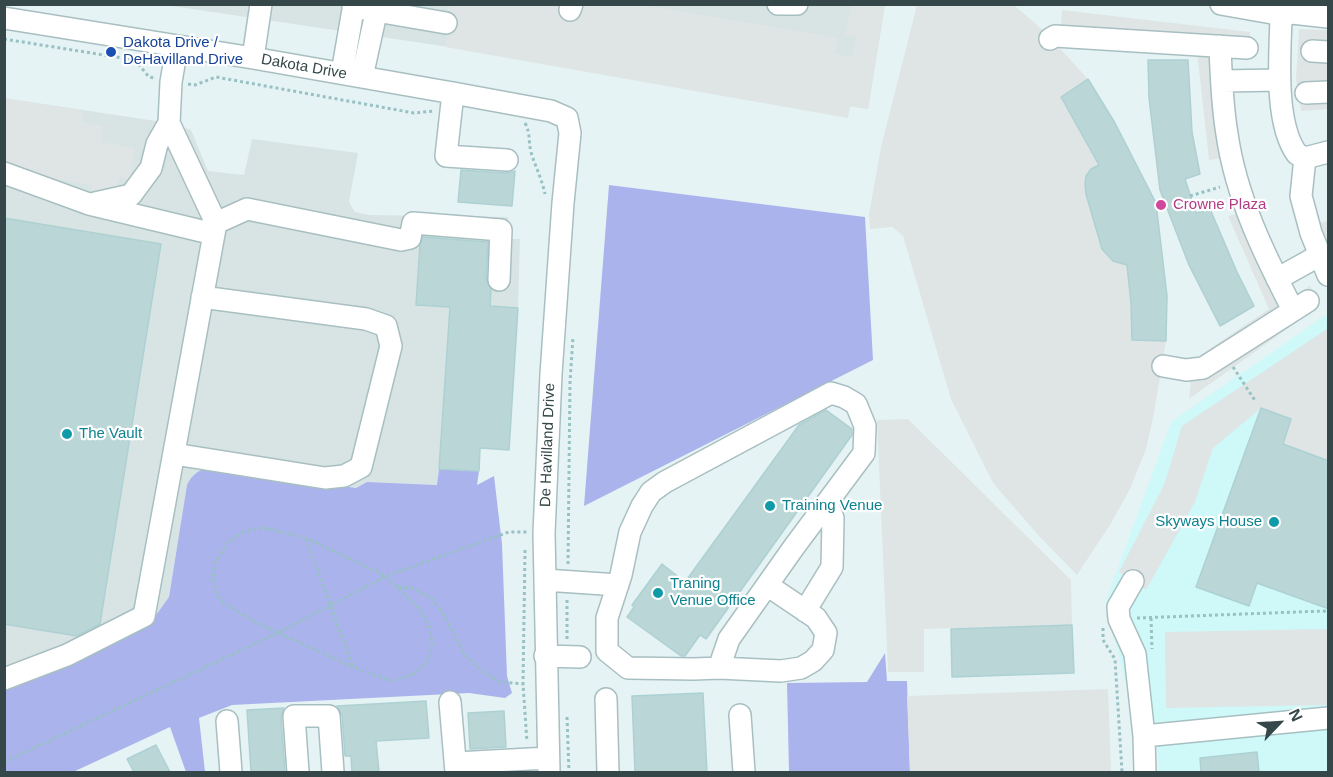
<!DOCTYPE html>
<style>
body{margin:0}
#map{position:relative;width:1333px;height:777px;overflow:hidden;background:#e6f3f5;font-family:Helvetica,sans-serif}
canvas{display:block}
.frame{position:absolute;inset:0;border:6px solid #354748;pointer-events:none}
.north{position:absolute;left:1249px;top:693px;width:60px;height:60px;-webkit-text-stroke:4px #fff;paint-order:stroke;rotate:65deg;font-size:16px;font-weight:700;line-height:24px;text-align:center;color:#354748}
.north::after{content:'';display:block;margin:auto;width:21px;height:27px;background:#354748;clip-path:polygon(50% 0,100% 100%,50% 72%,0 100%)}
</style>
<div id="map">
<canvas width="1333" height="777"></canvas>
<div class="frame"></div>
<div class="north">N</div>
</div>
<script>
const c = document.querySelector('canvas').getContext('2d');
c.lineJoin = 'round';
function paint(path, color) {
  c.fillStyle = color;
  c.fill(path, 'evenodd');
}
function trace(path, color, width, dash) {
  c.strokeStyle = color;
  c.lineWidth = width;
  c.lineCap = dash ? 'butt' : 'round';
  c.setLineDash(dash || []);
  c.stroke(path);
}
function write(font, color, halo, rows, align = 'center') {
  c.font = font + ' Helvetica,sans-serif';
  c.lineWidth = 4.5;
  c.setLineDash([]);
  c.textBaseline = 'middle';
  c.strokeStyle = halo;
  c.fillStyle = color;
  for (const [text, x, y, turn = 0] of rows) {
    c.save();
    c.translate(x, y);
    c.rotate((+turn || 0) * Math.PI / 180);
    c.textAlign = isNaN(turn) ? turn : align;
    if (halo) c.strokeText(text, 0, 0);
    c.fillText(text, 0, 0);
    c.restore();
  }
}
paint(new Path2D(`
 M1326 315 1328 319V772H1160L1150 686 1125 682 1106 601 1171 422Z`), '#cff8f8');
paint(new Path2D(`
 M165 5H885L868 109Z
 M4 98 169 123 191 130 208 171 244 175 252 139 358 153 349 202 355 212 369 215 508 217V239H520L518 308 509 450 480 448 479 471 439 469 438 485 367 482 356 488 209 467 187 485 169 597 156 615 137 628 5 687Z`), '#d8e4e3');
paint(new Path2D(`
 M609 185 865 217 873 360 584 506Z
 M209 467 356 488 367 482 437 485 439 469 479 471 477 485 494 476 502 544 507 676 512 693 505 698 469 693 232 705 199 718 205 772H186L170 727 73 772H5L4 687 137 628 156 615 169 597 187 485C192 475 197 471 209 467Z
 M885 653 887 681H907L910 772H789L787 683 867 682Z`), '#abb3ed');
paint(new Path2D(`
 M449 5H644L838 38 835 54 852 57 856 37 845 34 851 5H885L868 109 850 106 848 118 445 47 448 32 444 31Z
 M917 5H1014L1044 31 1088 79 1061 98 1099 165 1091 169 1086 175 1085 184 1086 194 1102 249 1113 261 1127 265 1131 303 1132 339 1166 341 1154 413 1146 449 1130 489 1110 525 1077 575 1038 535 993 483 951 399 903 236 892 227 870 229 869 214 881 147Z
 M1062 10 1250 32V53L1226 52 1242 170 1292 298 1310 286 1319 306 1189 399 1193 360 1269 309 1228 216 1242 213 1223 158 1209 160 1197 51 1060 44Z
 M1299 29 1328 30V109L1301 111 1296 79Z
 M4 98 84 111 82 122 103 126 101 142 135 148 130 179 119 177 116 194 91 190 92 185 5 170Z
 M1328 220V250L1317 224Z
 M1327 329 1328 331V461L1283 444 1291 419 1261 408 1213 448 1195 502 1146 590 1119 572 1164 485 1182 426Z
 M908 419 1071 580 1072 625 924 629V672H888L877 420Z
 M1327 629 1328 705 1166 708 1165 632Z
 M1108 689 1111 772H910L907 696Z`), '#dfe5e5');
const building = new Path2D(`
 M1148 60H1188L1192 132 1200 174 1185 179 1196 213 1210 209 1237 272 1254 306 1220 326 1189 265 1160 190 1149 98Z
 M1088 79 1115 123 1156 203 1167 296 1166 341 1132 340 1131 303 1127 265 1113 261 1102 249 1086 194 1085 184 1086 176 1091 169 1099 165 1061 97Z
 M461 170 506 173 515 171 512 206 458 202Z
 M4 218 161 244 100 624 77 636 4 624Z
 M423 237 488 242 486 279 491 290 490 306 518 308 509 450 480 448 479 471 439 469 450 307 416 305 420 245Z
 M1261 408 1291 419 1283 444 1329 461V609L1257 583 1249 606 1196 587Z
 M826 410 852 429V435L706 639 700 635 685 656H681L627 617 634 607 632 605 662 564 685 582 799 425Z
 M1072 625 1074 673 952 677 951 629Z
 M703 693 707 772H635L632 696Z
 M426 701 429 738 376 741 379 772H352L351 756H345L342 715 337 706Z
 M284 708 281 717 285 771 251 772 247 710Z
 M504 711 506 747 470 749 468 713Z
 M156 745 170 772H134L127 759Z
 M1257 752 1259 772H1201L1200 758Z`);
paint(building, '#bad6d7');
trace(building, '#add1d3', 1.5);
const minor = new Path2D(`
 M778 4H797
 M1221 4 1272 13 1281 17C1280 55 1274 123 1297 154L1305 158 1328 152
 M353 7 446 23
 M570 10 572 4
 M1281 17 1292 13 1328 17
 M4 18 253 58 453 93 551 111 567 118 570 133 563 203 551 374 544 533 549 772
 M1050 39 1055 36 1247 48
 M1220 46C1221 75 1222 105 1227 134 1236 197 1264 254 1293 310
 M1312 51 1328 52
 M253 58 261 4
 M342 73 354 4
 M362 77 378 4
 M1222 81 1280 80
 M453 93 446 156 507 160
 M1306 93 1328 92
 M1305 158 1301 196 1311 233 1328 275
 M4 173 89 204 214 234
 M95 203 131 195 151 168 157 144 169 123
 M216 223 247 209 401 240 410 238 413 223 501 230 499 280
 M1277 279 1320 255
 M1163 366 1186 370 1203 368 1308 301
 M174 454 325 478 344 476 361 467 391 346 386 326 366 319 202 297
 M545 580 618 585
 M1133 581 1118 607 1119 619 1135 654 1144 736 1145 772
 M805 611 832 567 833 518 828 504
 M545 656 580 657
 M719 668 729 639 794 547 864 453 865 426 856 404 844 397 831 393 665 482 651 492 642 506 630 532 621 575 607 618V651L628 668 694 669 719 668 781 671 801 668 813 661 823 650 826 633 816 618 767 585
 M4 679 67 655 144 616 216 223 169 123 171 82 177 47
 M606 699 608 772
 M450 702 456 772
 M740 715 744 772
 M227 721 231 772
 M1144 736 1328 718
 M456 763 548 758
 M298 772 294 716H329L333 772`);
trace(minor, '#a8bfc1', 24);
trace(new Path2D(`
 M4 39 135 60 149 77 154 78
 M188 84 195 85 216 77 414 113 434 111
 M525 123C531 135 528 140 531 152 535 166 542 179 545 194
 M1190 196 1220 187
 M1233 367 1256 402
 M264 528 306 538 386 576 421 611 430 628 432 647 426 664 412 675 391 681 353 667 255 622 221 601 216 592 213 578 215 563 227 543 243 532Z
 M306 539 353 667
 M525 550 523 684 527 742
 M568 564 570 382 573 337
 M398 587 412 588 431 598 444 615 465 655 482 671 500 682 524 684
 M1137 618 1324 611 1328 613
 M1151 618 1152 649
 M1103 628V640L1115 659 1122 772
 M567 639V597
 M567 717 569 772
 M4 762 280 632 386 576 509 532H528`), '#98c1c4', 3, [3, 3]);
trace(minor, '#fff', 21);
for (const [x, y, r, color] of [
 [111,52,6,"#1a4fb4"],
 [1161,205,6,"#d1479c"],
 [67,434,6,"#0f9aa8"],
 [770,506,6,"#0f9aa8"],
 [1274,522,6,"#0f9aa8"],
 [658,593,6,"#0f9aa8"]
]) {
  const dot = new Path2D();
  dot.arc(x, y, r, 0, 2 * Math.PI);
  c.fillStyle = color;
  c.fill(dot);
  trace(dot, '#fff', 2);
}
write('15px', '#164399', '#fff', [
 ["Dakota Drive /",123,43],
 ["DeHavilland Drive",123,60]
], 'left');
write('15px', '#354748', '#fff', [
 ["Dakota Drive",304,67,10],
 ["De Havilland Drive",548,445,-88]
]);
write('15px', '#b23c85', '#fff', [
 ["Crowne Plaza",1173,205]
], 'left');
write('15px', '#0d838f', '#fff', [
 ["The Vault",79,434],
 ["Training Venue",782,506],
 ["Skyways House",1262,522,"right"],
 ["Traning",670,584],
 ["Venue Office",670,601]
], 'left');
</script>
